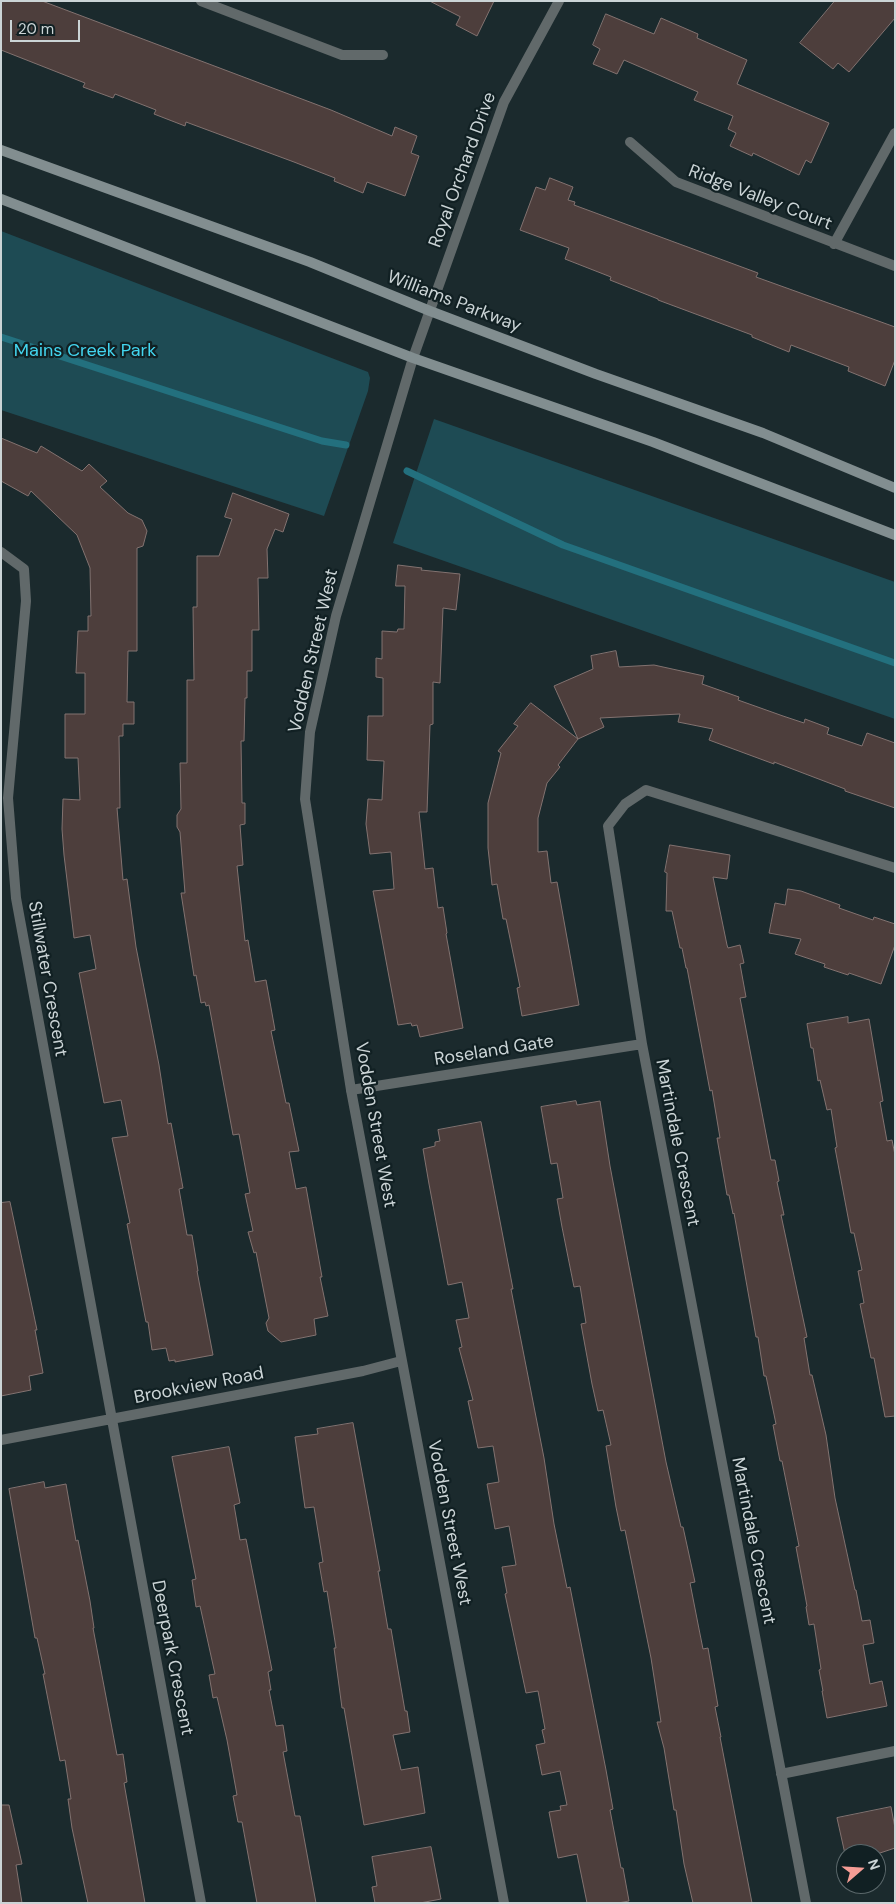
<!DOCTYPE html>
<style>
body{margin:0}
#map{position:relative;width:896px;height:1904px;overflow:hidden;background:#1b2a2d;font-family:"DM Sans",sans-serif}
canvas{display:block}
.frame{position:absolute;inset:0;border:2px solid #cbd4d6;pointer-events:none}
.north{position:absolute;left:836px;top:1844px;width:50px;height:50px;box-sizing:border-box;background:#112023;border:1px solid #5b686b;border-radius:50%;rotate:71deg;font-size:14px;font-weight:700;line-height:20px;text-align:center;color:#cbd4d6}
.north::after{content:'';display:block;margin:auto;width:18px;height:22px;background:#f59c95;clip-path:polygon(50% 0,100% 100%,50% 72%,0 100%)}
.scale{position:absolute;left:10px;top:20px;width:70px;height:22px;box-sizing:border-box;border:2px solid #cbd4d6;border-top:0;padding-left:6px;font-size:15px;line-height:18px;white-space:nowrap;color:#cbd4d6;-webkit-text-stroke:4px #112023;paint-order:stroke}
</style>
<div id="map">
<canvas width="896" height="1904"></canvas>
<div class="frame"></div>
<div class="north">N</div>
<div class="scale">20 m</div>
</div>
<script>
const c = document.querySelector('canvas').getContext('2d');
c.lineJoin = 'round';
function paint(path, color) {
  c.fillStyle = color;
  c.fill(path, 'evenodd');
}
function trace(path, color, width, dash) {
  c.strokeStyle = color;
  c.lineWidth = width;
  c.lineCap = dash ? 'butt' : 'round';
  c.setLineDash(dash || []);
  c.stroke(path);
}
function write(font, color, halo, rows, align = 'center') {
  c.font = font + ' "DM Sans",sans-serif';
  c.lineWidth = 4.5;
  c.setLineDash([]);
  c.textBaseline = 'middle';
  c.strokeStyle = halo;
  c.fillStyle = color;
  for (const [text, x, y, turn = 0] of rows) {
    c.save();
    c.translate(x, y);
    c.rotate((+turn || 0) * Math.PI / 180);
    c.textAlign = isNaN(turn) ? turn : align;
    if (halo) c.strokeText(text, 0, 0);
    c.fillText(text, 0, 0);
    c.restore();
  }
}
paint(new Path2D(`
 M1 231 368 372 370 378 368 391 324 516 1 410Z
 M434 419 895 582V719L393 543Z`), '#1e4b54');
trace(new Path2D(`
 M1 337 322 441 346 445
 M407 471 563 545 895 663`), '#23707e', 7);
const building = new Path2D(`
 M1 1H42L331 110 392 136 395 127 417 136 411 153 419 156 405 196 367 182 363 193 334 181 335 178 294 162 186 122 185 126 154 114 156 110 115 94 113 98 83 87 85 83 1 50Z
 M430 1H494L477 36 456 25 460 17Z
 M835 1H895V18L849 72 838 63 833 69 800 43Z
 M606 14 654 34 661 18 698 34 697 38 747 60 737 84 829 123 811 163 806 160 799 175 753 153 752 156 730 146 736 133 728 129 733 116 694 100 698 92 624 60 617 74 593 64 600 49 593 45Z
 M550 178 573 187 568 200 575 202 574 205 758 273 756 277 895 327V360L885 386 848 371 849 367 791 345 789 352 752 337V335L658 300V299L610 280 611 277 565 259 569 248 520 230 536 187 545 190Z
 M1 438 37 453 41 446 82 471 89 464 107 481 100 487 128 513 142 520 147 531 143 546 137 548V651H128L127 702H134V724H123V736H119L120 808H117L123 880 127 879 136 947 159 1065 168 1124 171 1123 183 1188 179 1189 187 1235H192L198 1271H197L213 1355 175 1362V1360L169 1361 166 1348 152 1350 148 1322H146L127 1224 130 1223 112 1138 128 1136 121 1100 104 1103 79 973 96 969 90 935 74 938 64 855 62 829 63 799 80 800 78 758H65V714H85V673H76L78 631H88V616H91L90 568 77 535 31 491 28 496 1 481Z
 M233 493 289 514 283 532 275 529 267 549 268 578H258L259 630H252V671H247V698H245L244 741H241L242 803H245V824L240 825 243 865 237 866 245 941 248 940 255 982 266 980 275 1030 271 1031 286 1103H289L299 1151 289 1152 296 1189 306 1187 322 1277H320L328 1316 314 1319 316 1335 281 1342 268 1331 266 1323 269 1318 256 1252 254 1253 248 1232 253 1231 245 1194 250 1193 239 1134 233 1135 209 1005 206 1006 205 1002 201 1003 196 975 194 976 181 893H185L180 832 177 827V815L181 809 180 763H187V680H194L193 607H197V556H219L232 519 225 517Z
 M398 565 422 568 421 570 460 574 456 610 443 608 440 683 433 682V724L430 725 427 812H419L425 869 433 868 438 908 443 907 447 933 446 934 463 1028 420 1037 417 1025 412 1026 411 1023 398 1025 373 891 394 889 391 852 370 854 366 824 368 799 382 800 384 761 367 760 368 716H383V678L376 677V658L382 659V631L397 632 398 629H404L405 586H396Z
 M616 651 619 667 654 665 704 676 702 684 739 697 738 700 783 716 804 723 805 719 829 728 827 734 862 746 867 733 895 743V808L845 791V789L774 762V764L709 740 713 729 678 722 680 714 600 718 604 727 578 739 554 686 593 669 591 656Z
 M531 703 578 739 558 765 560 767 547 783 538 818V852L547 851 551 883 557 882 579 1005 522 1016 517 988 520 987 506 919H503L497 884 492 885 488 848V803L501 753 498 751 518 726 514 724Z
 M670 845 730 855 727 879 713 877 727 945 728 948 740 945 744 963 740 964 746 997 740 998 771 1160H775L779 1181 777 1182 784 1215H781L807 1337 804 1338 810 1375H812L826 1435 835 1498 855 1590H856L862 1621 870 1620 874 1643 863 1645 870 1684 882 1681 887 1706 827 1718 822 1691H823L819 1670 821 1669 814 1624 809 1625 806 1607 807 1606 796 1547 799 1546 782 1461H780L773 1425 776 1424 766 1376H764L758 1337H756L734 1213 733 1214 729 1195H727L717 1138H720L712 1090 710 1091 687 968H686L682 948H680L672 911H666L667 873 665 872Z
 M788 889 801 891 840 905 839 908 873 920 874 917 895 924V945L881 984 849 973 848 975 824 967 825 964 795 954 801 939 769 933 775 903 785 905Z
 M848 1017V1023L869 1019 883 1101 880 1102 887 1141 892 1140 895 1155V1416L885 1417 874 1358H871L860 1304 864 1303 858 1271 862 1270 854 1233H851L835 1148 837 1147 831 1109 827 1110 820 1080 818 1081 813 1048H811L807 1024Z
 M576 1101 577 1105 600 1101 610 1166 666 1462 681 1527H683L695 1582 690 1583 699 1629 703 1649 708 1648 718 1706 715 1707 721 1737H720L752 1903H693L684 1864 676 1810H674L664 1748 657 1722H661L651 1658 625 1530 621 1531 616 1507 606 1446 611 1445 603 1410 598 1411 592 1384 581 1324 586 1323 580 1286 574 1287 562 1227 557 1199 563 1198 557 1163 551 1164 541 1107Z
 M481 1122 513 1289H511L544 1458 554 1524 567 1588 570 1587 606 1770 613 1809 610 1810 621 1868H623L629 1901 618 1903H587L577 1854 558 1858 549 1812 561 1810 560 1806 567 1805 560 1771 542 1775 536 1745 545 1743 542 1730 545 1729 538 1691 526 1693 505 1594 507 1593 502 1567 516 1565 509 1526 495 1529 487 1484 499 1482 493 1446 478 1448 468 1401 473 1400 459 1348 462 1347 456 1320 469 1318 462 1282 448 1285 429 1184 423 1149 435 1146V1142L440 1141 438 1130Z
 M10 1202 37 1330H35L43 1373 29 1376 31 1390 1 1396V1203Z
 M353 1423 380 1571H378L388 1629H391L405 1711H407L410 1732 393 1735 401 1770 418 1767 425 1813 364 1825 344 1708H342L334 1648H336L327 1591 324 1592 319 1563 323 1562 314 1507 305 1508 295 1437 318 1434 317 1429Z
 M229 1447 240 1503 234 1505 240 1540 246 1539 272 1670 268 1672 271 1690H269L276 1726 283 1725 287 1751 283 1752 295 1816H300L316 1903H257L242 1822H238L233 1796 237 1795 227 1740 217 1697 213 1698 209 1675 215 1674 200 1606 196 1607 192 1580 196 1579 172 1457Z
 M44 1482 45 1488 66 1484 76 1541 78 1540 90 1601 94 1628H93L117 1755 123 1754 127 1782 124 1783 145 1903H88L72 1828 68 1799H71L65 1760 60 1761 43 1674H45L37 1638H35L9 1489Z
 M1 1805H9L22 1864 16 1865 22 1903H1Z
 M891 1807 895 1828V1848L877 1854H845L837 1818Z
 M431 1847 441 1899 420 1903H375L372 1887 377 1886 372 1857Z`);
paint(building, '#4d3e3c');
trace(building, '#827270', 1);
trace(new Path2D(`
 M201 1 342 55H383
 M630 142 676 182 895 266
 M834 244 895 133
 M1 552 24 569 26 601 8 798 16 898 201 1903
 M351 1090 642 1044
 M1 1440 363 1371 401 1361
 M781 1774 895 1751
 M806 1903 642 1044 608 826 625 804 646 790 895 868`), '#61696a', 10);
trace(new Path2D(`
 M504 1903 351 1090 305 799 310 732 336 616 413 358 504 102 559 1`), '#61696a', 10);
trace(new Path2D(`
 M1 150 310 262 430 311 596 374 763 433 895 488
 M1 199 413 358 653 442 895 535`), '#828e90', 10);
write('18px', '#cbd4d6', '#112023', [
 ["Royal Orchard Drive",463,170,-70],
 ["Ridge Valley Court",760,198,21],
 ["Williams Parkway",454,302,21],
 ["Vodden Street West",314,651,-77],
 ["Stillwater Crescent",47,979,80],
 ["Roseland Gate",494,1051,-9],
 ["Vodden Street West",375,1125,80],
 ["Martindale Crescent",677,1143,79],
 ["Brookview Road",199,1386,-11],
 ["Vodden Street West",449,1523,79],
 ["Martindale Crescent",753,1541,79],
 ["Deerpark Crescent",172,1658,79]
]);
write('18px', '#43d6f0', '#112023', [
 ["Mains Creek Park",85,351]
]);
</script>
